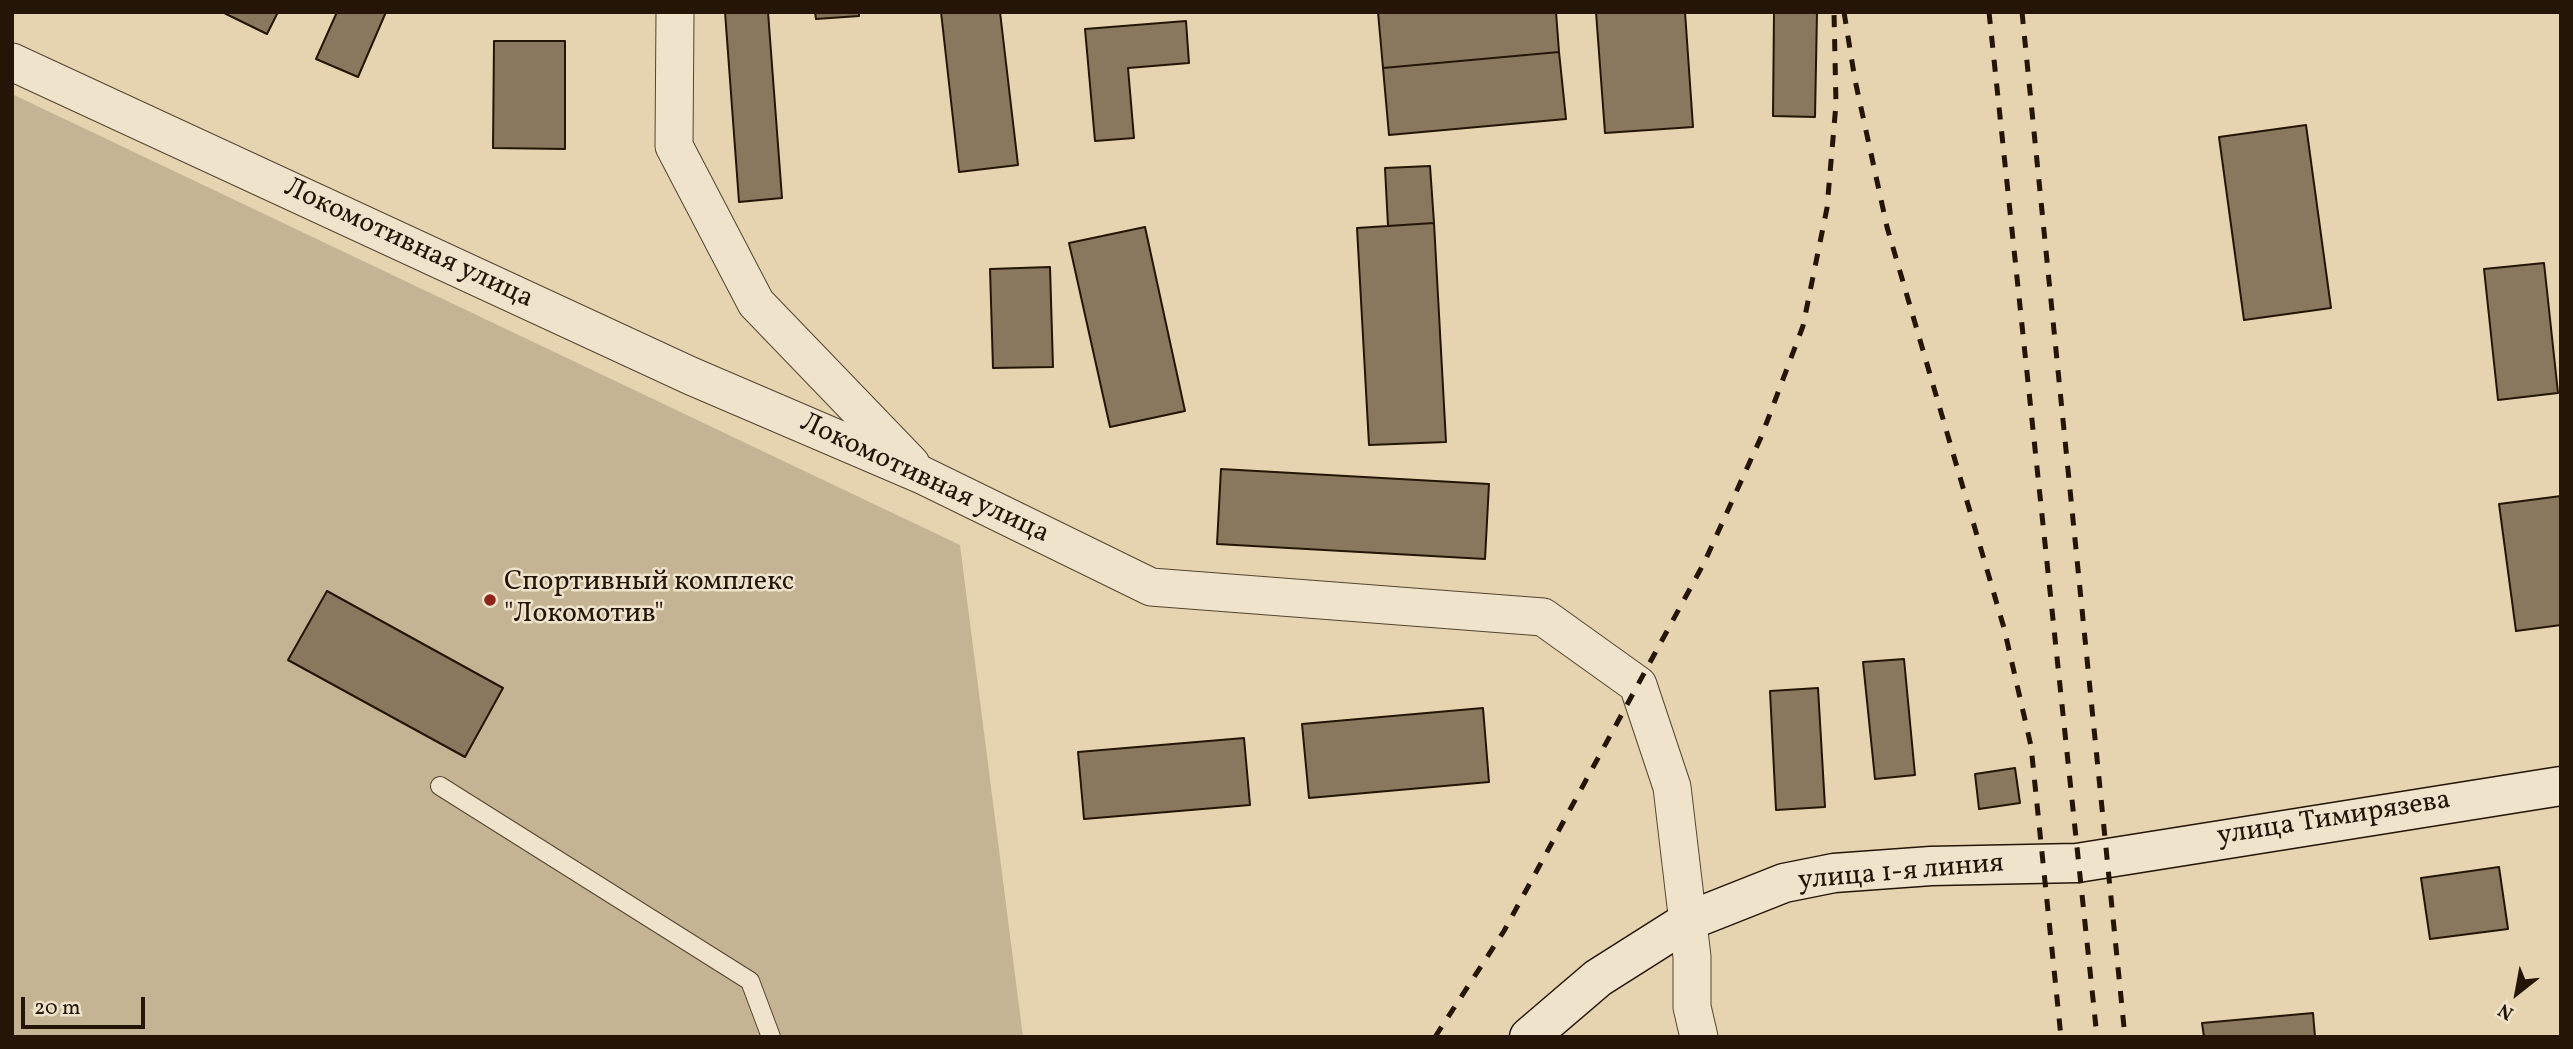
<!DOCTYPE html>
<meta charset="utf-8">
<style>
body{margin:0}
#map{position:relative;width:2573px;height:1049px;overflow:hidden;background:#e6d4b0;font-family:Vollkorn,serif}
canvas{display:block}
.frame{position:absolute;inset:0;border:14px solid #241506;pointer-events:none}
.north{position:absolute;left:2482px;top:958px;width:70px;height:70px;-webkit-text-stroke:5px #efe3cc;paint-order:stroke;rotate:211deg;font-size:19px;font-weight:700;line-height:28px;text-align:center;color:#241506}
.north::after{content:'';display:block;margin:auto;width:24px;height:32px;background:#241506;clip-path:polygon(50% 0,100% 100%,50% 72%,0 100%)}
.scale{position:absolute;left:21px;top:997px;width:124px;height:32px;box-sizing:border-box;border:4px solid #241506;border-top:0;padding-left:9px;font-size:21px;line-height:24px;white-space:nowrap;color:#241506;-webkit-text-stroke:5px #efe3cc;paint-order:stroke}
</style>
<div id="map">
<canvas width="2573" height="1049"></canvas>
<div class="frame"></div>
<div class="north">N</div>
<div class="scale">20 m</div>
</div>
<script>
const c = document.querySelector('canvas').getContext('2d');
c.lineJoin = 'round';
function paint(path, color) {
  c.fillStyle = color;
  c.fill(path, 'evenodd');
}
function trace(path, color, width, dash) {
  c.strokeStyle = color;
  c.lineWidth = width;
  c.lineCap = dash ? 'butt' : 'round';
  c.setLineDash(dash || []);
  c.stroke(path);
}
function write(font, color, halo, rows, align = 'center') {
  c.font = font + ' Vollkorn,serif';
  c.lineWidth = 5;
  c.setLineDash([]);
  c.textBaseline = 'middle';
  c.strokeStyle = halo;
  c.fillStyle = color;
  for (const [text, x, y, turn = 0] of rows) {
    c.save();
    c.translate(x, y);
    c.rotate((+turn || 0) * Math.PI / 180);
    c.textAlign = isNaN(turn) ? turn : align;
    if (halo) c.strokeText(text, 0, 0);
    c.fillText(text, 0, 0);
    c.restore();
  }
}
paint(new Path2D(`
 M12 94 960 545 1023 1037H12Z`), '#c5b493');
const building = new Path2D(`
 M222 12H278L267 34Z
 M337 12H386L358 77 316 59Z
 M725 12H768L782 198 739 202Z
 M815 12H859V16L816 19Z
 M941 12H1000L1018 165 959 172Z
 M1378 12H1556L1559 52 1383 68Z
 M1596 12H1685L1693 127 1605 133Z
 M1774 12H1817L1815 117 1773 116Z
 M1186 21 1189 63 1128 68 1134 138 1095 141 1085 29Z
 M494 41H565V149L493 148Z
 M1559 52 1566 119 1389 135 1383 68Z
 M2306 125 2331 308 2244 320 2219 137Z
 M1430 166 1434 223 1388 226 1385 168Z
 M1434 223 1446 442 1369 445 1357 228Z
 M1145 227 1185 411 1110 427 1069 243Z
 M2544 263 2558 393 2498 400 2484 269Z
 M1050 267 1053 367 993 368 990 269Z
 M1221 469 1489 484 1485 559 1217 544Z
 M2561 496V625L2516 631 2499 504Z
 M327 591 503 688 465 757 288 660Z
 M1904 659 1915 775 1875 779 1863 662Z
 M1818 688 1825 807 1776 810 1770 691Z
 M1483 708 1489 782 1309 798 1302 724Z
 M1244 738 1250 805 1084 819 1078 752Z
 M2015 768 2020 803 1979 809 1975 774Z
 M2499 867 2508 929 2430 939 2421 878Z
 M2313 1013 2315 1037H2204L2202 1023Z`);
paint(building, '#89785e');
trace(building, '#241506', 2);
const service = new Path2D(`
 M440 786 750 981 771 1037`);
const minor = new Path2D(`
 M675 12 674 146 756 303 911 464
 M12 62 691 376 922 475 1151 587 1543 617 1638 685 1672 787 1692 957V1007L1699 1037`);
const secondary = new Path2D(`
 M1529 1037 1598 978 1688 921 1784 883 1834 873 1931 866 2077 863 2561 786`);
trace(service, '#544530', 20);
trace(minor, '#544530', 39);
trace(secondary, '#241506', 41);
trace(service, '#efe3cc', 18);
trace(minor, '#efe3cc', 37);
trace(secondary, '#efe3cc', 38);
trace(new Path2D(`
 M1844 12 1855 80 1887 227 2004 628 2031 746 2061 1037
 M1989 12 2097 1037
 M2022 12 2125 1037
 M1435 1037 1504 931 1704 563 1762 435 1803 326 1827 208 1836 104 1834 12`), '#241506', 5, [12, 12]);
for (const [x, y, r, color] of [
 [490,600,7,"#8f2418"]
]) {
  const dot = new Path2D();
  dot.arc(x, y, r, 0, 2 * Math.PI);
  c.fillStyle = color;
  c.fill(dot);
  trace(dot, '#efe3cc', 2.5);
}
write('28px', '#241506', '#efe3cc', [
 ["Локомотивная улица",408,245,25],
 ["Локомотивная улица",924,480,25],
 ["улица Тимирязева",2334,820,-9],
 ["улица 1-я линия",1901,874,-5]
]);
write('28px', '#241506', '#efe3cc', [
 ["Спортивный комплекс",504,584],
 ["\"Локомотив\"",504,616]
], 'left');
</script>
